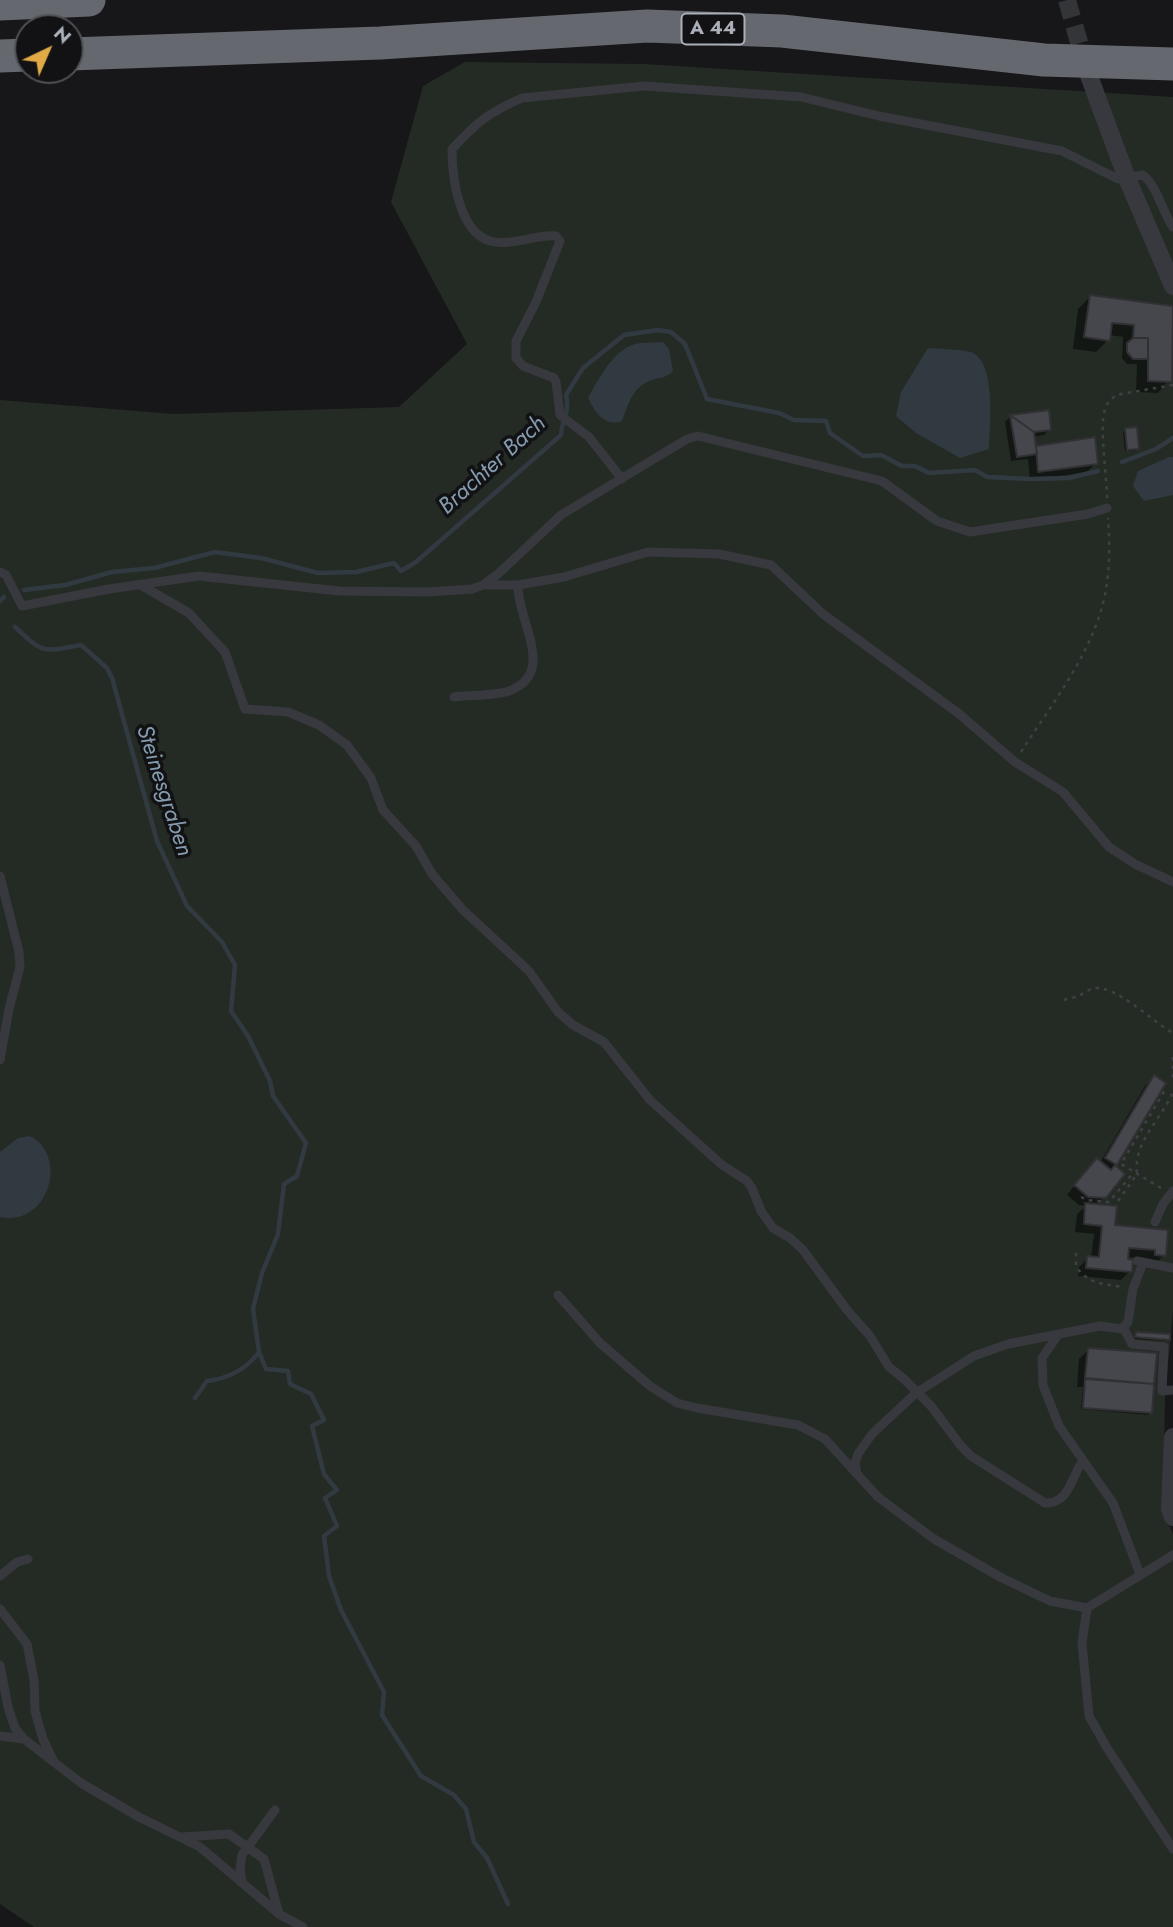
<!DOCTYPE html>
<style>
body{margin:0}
#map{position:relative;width:1173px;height:1927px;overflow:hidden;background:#171719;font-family:Jost,sans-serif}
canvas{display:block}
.north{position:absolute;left:14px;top:14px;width:70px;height:70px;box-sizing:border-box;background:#121214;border:2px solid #4f5156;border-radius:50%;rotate:44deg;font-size:19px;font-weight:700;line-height:28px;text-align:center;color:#aaafb8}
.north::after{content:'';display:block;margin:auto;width:24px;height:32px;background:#e2aa46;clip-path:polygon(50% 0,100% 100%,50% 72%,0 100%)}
</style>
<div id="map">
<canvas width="1173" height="1927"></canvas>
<div class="north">N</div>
</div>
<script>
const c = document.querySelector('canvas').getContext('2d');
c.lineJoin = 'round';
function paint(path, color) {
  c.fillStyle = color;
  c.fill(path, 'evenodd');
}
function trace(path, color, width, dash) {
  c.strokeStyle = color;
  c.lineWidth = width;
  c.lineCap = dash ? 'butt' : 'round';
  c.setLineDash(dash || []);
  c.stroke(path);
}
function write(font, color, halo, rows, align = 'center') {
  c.font = font + ' Jost,sans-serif';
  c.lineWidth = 7;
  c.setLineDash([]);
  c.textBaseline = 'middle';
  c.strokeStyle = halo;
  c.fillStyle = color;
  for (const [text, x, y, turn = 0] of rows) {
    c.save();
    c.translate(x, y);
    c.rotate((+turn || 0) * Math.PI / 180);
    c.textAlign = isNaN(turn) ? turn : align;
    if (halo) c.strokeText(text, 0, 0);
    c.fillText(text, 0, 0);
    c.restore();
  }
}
paint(new Path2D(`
 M465 62 644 64 1173 97V1310L1165 1397 1163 1512 1173 1534V1927H34L0 1904V400L174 414 399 407 467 344 391 202 423 86Z`), '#242b24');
paint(new Path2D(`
 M663 342 669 349 673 371C667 378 660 377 652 380 632 387 629 403 622 421 604 427 596 413 588 398 599 379 612 351 635 344 642 342 655 343 663 342Z
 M928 348C939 349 964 349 973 353 996 364 990 427 989 449L960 458 916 433 896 416 901 392Z
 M1169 457H1173V495L1144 501 1133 486 1138 471Z
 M30 1136C69 1156 49 1227 0 1217V1152L18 1138Z`), '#313a41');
paint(new Path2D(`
 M1090 297 1171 342 1173 341V379H1170L1158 393 1136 392 1137 364H1127L1122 358 1123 337 1109 335 1108 340 1096 352 1073 349 1078 309Z
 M1011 416 1049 430 1044 435 1033 437 1035 448 1093 439 1096 463 1087 472 1030 480 1028 459 1011 461 1005 422Z
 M1126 430 1137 448 1135 451H1125L1123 432Z
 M1154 1078 1163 1083 1113 1166 1123 1174 1096 1206 1113 1226 1166 1232 1164 1255 1155 1264 1147 1259 1126 1257 1130 1271 1121 1280 1078 1276 1079 1267 1088 1258H1091L1094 1234 1075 1232 1077 1214 1086 1206 1079 1205 1067 1195 1088 1169 1100 1163 1145 1086Z
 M1136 1333 1168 1339 1166 1341 1134 1339Z
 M1088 1350 1155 1355 1150 1413 1148 1415 1081 1409 1083 1387H1077L1079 1359Z`), '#0007');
trace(new Path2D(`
 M1122 462 1156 449 1173 438
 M24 590 65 585 112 572 154 568 215 552 261 558 318 573 356 572 394 563 401 571 416 562 561 435C562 417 570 415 566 395L583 368 624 335 658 330 671 332 685 344 707 399 779 413 794 420 826 421 830 433 863 456 881 455 902 466H915L929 473 975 470 987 477 1031 479 1069 478 1098 471
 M0 601 4 597
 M15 627C44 654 42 652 81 645L107 668 112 678 157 841 187 906 222 942 235 965 231 1011 248 1036 270 1081 273 1096 306 1143 297 1176 284 1184 278 1234 262 1273 253 1309 259 1352 266 1369 288 1371 290 1384 311 1394 324 1420 312 1426 324 1474 337 1490 325 1498 337 1526 324 1536 329 1576 341 1610 384 1692 382 1715 421 1776 454 1795 466 1809 474 1842 487 1858 508 1904
 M195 1398 207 1381C227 1379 247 1369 259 1352`), '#313a41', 4.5);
const building = new Path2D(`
 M1090 295 1173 306 1172 382 1148 381V338H1133L1134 325 1112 323 1110 341 1084 337Z
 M1133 338H1148V359H1133L1127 352V343Z
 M1049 410 1051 430 1034 432 1010 415Z
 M1010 415 1034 432 1037 454 1017 457Z
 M1137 427 1139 449 1127 450 1125 428Z
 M1095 437 1098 464 1038 472 1036 446Z
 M1154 1075 1166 1083 1117 1165 1105 1158Z
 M1097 1158 1111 1170 1115 1165 1125 1174 1106 1198 1088 1197 1074 1185Z
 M1085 1203 1117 1206 1115 1225 1168 1230 1166 1256 1155 1255V1250L1129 1248 1128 1259 1133 1260 1132 1272 1086 1268 1087 1256 1099 1257 1102 1226 1084 1224Z
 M1136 1332 1170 1334V1340L1135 1337Z
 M1088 1348 1157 1353 1154 1384 1085 1378Z
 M1085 1379 1154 1384 1152 1413 1083 1408Z`);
paint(building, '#46474c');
trace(building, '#313135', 2);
trace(new Path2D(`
 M1067 0 1086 67`), '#343539', 18, [18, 9]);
trace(new Path2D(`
 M1107 498C1107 477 1099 426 1105 409 1108 401 1113 396 1121 394L1173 385
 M1021 752C1053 702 1096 649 1106 589 1110 567 1110 541 1108 518
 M1064 1000C1069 998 1075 998 1080 995 1085 993 1090 988 1095 988 1117 986 1153 1022 1173 1033
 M1173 1057V1081
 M1161 1188 1121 1164 1165 1090
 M1081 1197 1087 1200 1109 1202 1134 1172
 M1118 1201 1137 1174C1133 1142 1161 1120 1173 1092
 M1076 1253V1266C1087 1284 1104 1284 1123 1287`), '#3f4044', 2.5, [3.5, 5]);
trace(new Path2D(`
 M622 479 589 437 560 415 556 382 554 378 523 366 516 358V341L536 302 560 241 556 236C535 234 511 247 490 241 458 231 452 176 452 149 477 122 488 113 522 98L644 86 801 97 879 116 1062 151 1118 179 1143 175C1158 187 1162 212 1173 227
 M0 572 6 575 22 606 109 589 199 576 339 591 427 592 472 589 483 585 498 574 561 515 687 439 698 436 882 481 937 521 970 532 1088 514 1107 508
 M139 584 189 613 225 652 245 709 288 712 319 725 347 745 371 778 383 810 416 846 432 874 463 910 529 971 558 1012 573 1025 604 1042 650 1100 722 1165 747 1181 752 1188 761 1211 773 1228 790 1238 803 1250 847 1310 870 1336 889 1367 903 1378 931 1406 961 1446 971 1456 1045 1503C1070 1504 1071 1476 1083 1461
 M483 585H518L564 577 648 552 719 554 771 565 823 614 958 713 1015 762 1063 792 1109 847 1135 864 1173 882
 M454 697C469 695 495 696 509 691 558 673 517 621 518 585
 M0 876 19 952 20 967 9 1009 0 1060
 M1155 1222 1163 1204 1173 1191
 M1137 1261 1173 1268
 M1143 1263 1133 1289 1128 1322 1122 1329 1100 1326 1008 1344 974 1356 916 1393 872 1434 858 1454 855 1463 857 1474 878 1497 934 1539 1002 1578 1050 1601 1087 1608 1173 1555
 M558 1295 600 1343 650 1386 677 1403 697 1408 798 1425 825 1439 857 1474
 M1123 1327 1132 1344 1164 1347 1162 1391 1173 1390
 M1058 1335 1042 1358 1043 1385 1059 1426 1113 1503 1140 1574
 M0 1576 17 1562 28 1559
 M1087 1608 1082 1643 1089 1716 1107 1748 1173 1849
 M0 1609 27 1644 34 1680 35 1711 43 1739 53 1760
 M0 1665 8 1707 15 1728 24 1739 81 1783 139 1817 200 1847 279 1914 303 1927
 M0 1736 24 1739
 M182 1837 229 1834 264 1859 279 1914
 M242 1883 240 1869 242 1855 275 1810`), '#38393e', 9);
trace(new Path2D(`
 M1088 73 1126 176 1173 286
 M1173 1437 1170 1509 1173 1517`), '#38393e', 18);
trace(new Path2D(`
 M0 4 89 0
 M70 54 380 43 647 26 782 31 1044 60 1173 64
 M0 56 28 55`), '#65686e', 33);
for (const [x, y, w] of [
 [713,29,63]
]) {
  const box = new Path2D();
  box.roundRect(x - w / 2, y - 15.5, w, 31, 5);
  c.fillStyle = '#121214';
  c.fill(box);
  trace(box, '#aaafb8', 2);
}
write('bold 19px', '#aaafb8', null, [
 ["A 44",713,29]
]);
write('italic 23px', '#859caf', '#121214', [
 ["Brachter Bach",493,466,-42],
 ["Steinesgraben",163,791,72]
]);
</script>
